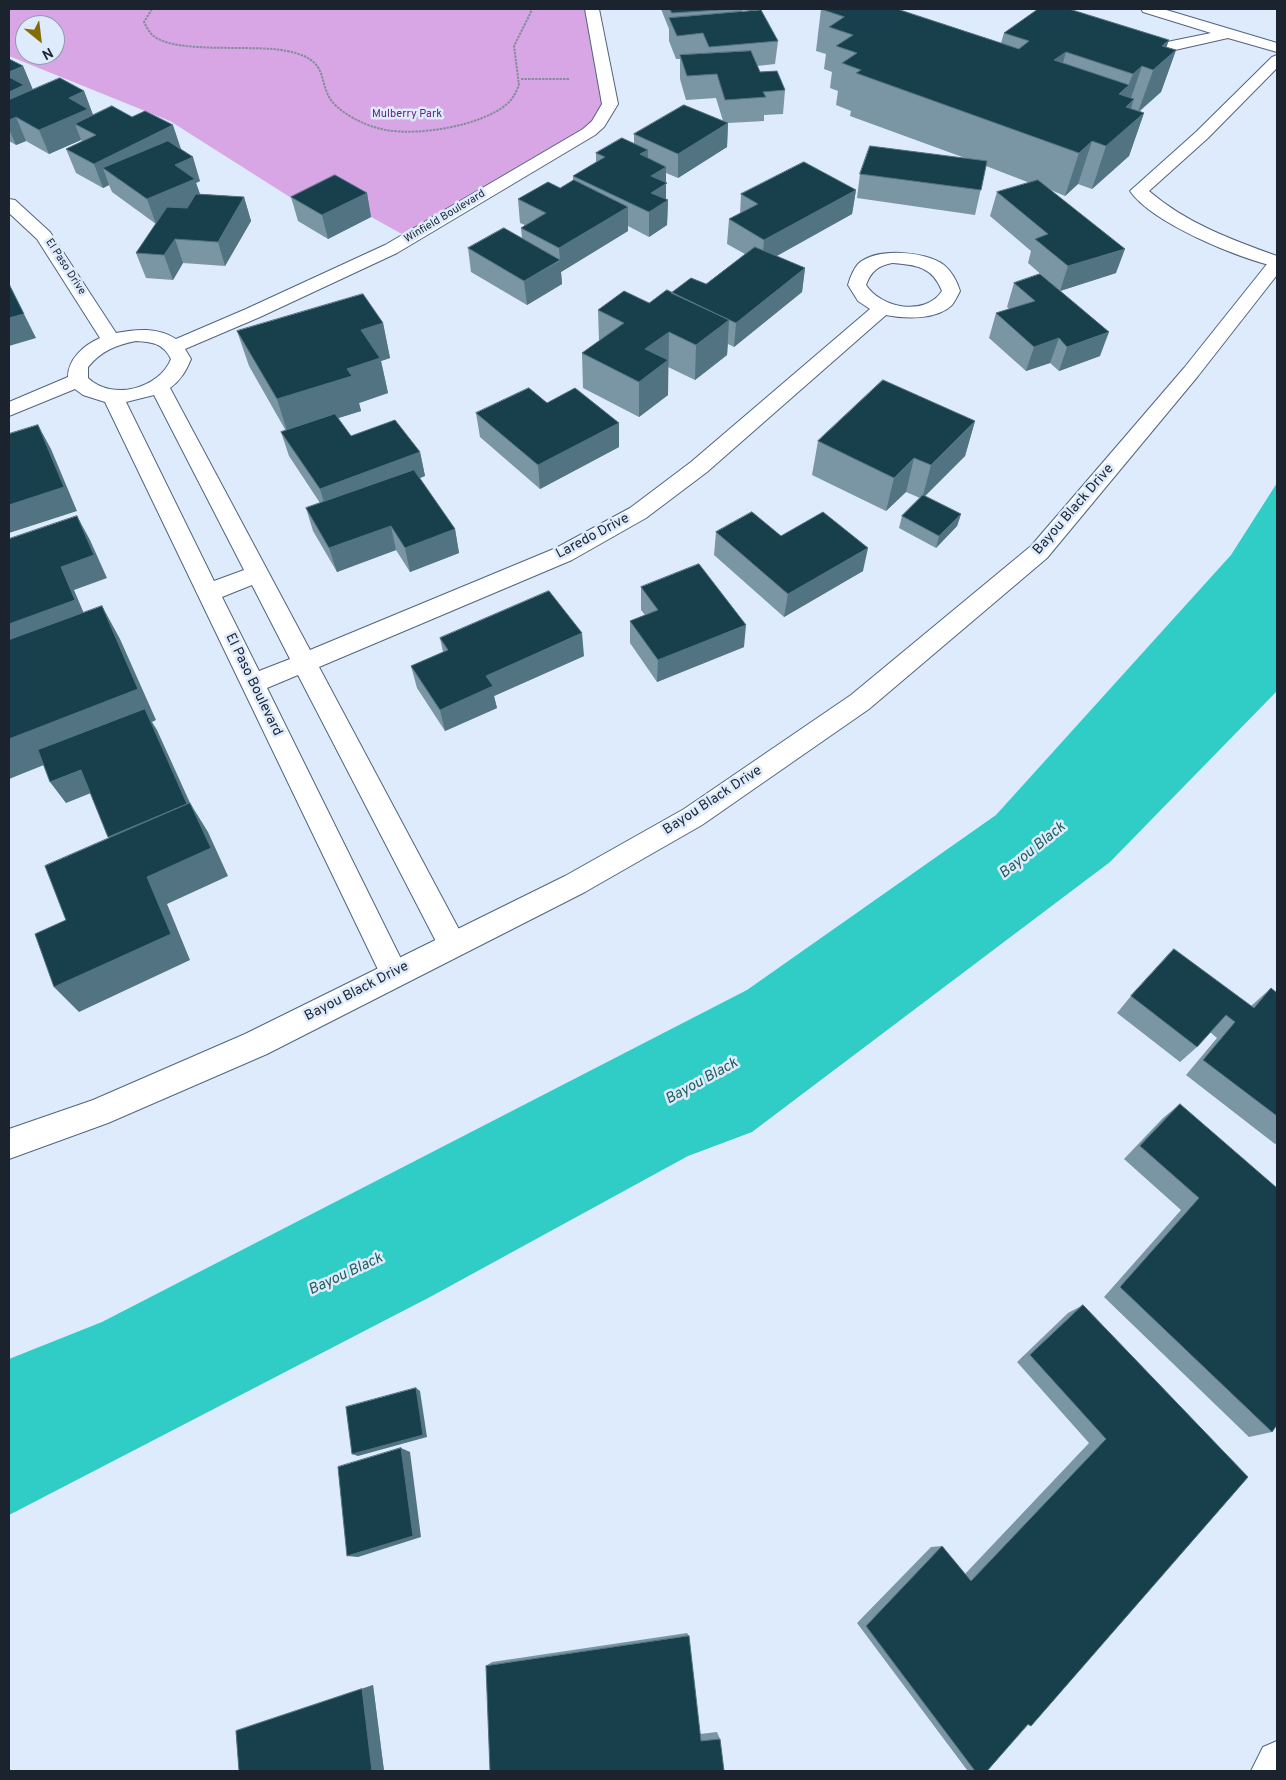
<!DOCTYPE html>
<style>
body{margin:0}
#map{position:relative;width:1286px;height:1780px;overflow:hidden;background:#ddebfd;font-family:Overpass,sans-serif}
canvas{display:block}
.frame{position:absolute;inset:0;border:10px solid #1b232e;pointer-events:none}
.north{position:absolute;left:15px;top:15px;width:50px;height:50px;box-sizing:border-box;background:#ddebfd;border:1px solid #8f9baa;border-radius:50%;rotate:151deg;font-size:14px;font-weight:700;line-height:20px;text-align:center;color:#1b232e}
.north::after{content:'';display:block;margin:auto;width:18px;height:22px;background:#846b06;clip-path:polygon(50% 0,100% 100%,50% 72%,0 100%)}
</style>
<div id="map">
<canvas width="1286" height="1780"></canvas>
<div class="frame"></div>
<div class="north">N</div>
</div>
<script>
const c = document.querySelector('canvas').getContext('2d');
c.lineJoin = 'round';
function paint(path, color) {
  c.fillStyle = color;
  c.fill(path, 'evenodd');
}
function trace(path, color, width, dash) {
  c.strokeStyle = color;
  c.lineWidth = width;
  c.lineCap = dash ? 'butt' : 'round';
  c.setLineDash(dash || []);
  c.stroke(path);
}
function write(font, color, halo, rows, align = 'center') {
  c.font = font + ' Overpass,sans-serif';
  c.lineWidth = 5;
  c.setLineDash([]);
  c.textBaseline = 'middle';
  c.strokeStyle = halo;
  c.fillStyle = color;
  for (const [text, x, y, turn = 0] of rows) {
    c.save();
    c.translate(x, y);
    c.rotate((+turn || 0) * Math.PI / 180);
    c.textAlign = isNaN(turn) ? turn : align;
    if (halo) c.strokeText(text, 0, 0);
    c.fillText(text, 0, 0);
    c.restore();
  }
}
paint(new Path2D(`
 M9 9H592L610 104 589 132 409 238 341 200 315 213 170 121 9 56ZM25 25H55V55H25Z`), '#d8a5e5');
paint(new Path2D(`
 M1277 483V691L1110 862 752 1132 688 1156 430 1297 9 1515V1359L102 1322 747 990 996 815 1231 555Z`), '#2fcdc5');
const minor = new Path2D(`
 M585 9H599L618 104 604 127 595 135 397 253 260 317 185 349 191 359C186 371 181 380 170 388L310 650 556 548 630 508 691 462 870 309 858 301 848 285C850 278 853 270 858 264 876 247 925 251 944 265 952 272 957 281 960 291 958 295 955 301 952 305 937 320 905 319 886 315L707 472 646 518 572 560 319 667 462 935 466 944 462 953 452 956 442 953 298 675 267 688 408 973 404 982 394 986 384 982 105 402 83 395 75 389 9 416V402L68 377C68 359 84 345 100 338L37 239 9 213V199L15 200 50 232 116 333C136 329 158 327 176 339L246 309 385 245 583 129 592 121 602 104ZM892 263C916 265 932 266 942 291 925 317 881 308 866 285 871 271 878 266 892 263ZM136 341C152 342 163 343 171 359 159 389 112 401 88 378V367C101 351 116 345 136 341ZM154 395 244 570 214 581 126 402ZM252 585 290 659 259 671 222 597Z
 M1141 9H1163L1277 43V52L1228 38 1166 52 1125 39 1123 36 1125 33 1130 32 1167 42 1211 33 1143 12Z
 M1277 55V68L1208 138 1149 191C1186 223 1232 240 1277 256V267C1239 258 1153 224 1130 191L1196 132 1272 57Z
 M1277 1741V1771H1251L1263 1747Z`);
const major = new Path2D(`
 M1277 258V275L1198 376 1047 558 869 709 702 825 585 892 267 1054 108 1123 9 1159V1129L93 1100 245 1034 565 876 684 809 851 695 1031 546 1184 368 1271 259Z`);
trace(minor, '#51657f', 2);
trace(major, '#51657f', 2);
trace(new Path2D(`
 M152 9 144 22C147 28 150 34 155 37 179 54 254 44 287 51 338 61 311 88 341 110 354 120 370 127 386 130 419 136 481 126 507 104 513 99 516 92 519 85L514 46 531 12 530 9
 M521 79H570`), '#838e9d', 2, [2.5, 1]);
paint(minor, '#fff');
paint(major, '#fff');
paint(new Path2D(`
 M661 9H743L742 12 778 41 775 64 757 66 760 72 785 90 783 114 764 115V121L728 123 727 147 678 178 666 173V200H668L667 225 649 237 628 226V231L561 272 562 284 527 305 471 272 468 248 522 238 521 228 525 225 520 223 518 199 560 188 573 181V176L596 162V153L634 143V134L723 121 716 98 686 100 680 79V59H676L669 41V29Z
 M821 9 1001 43 1004 33 1166 47 1176 50 1161 92 1140 111 1144 113 1129 156 1092 189 1078 184 1065 196 1051 190 1116 273 1060 291 1028 263 1031 251 990 216 997 192 1030 183 986 166 975 215 857 198 860 174 965 158 850 116 851 111 836 105 838 91 830 88 832 72 824 69 826 54 816 51Z
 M9 59 23 66 33 90 84 91 93 115 181 149 200 181 196 183 200 194 244 197 251 221 225 266 183 263 173 280 146 278 136 253 156 224 112 192 109 185 103 188 76 173 66 149 82 141 81 140 49 154 26 141 16 145 9 141Z
 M856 190 852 214 777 256 805 268 802 292 734 347 728 344 727 355 695 380 668 367V395L639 417 583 388 582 353 599 341 598 310 649 303 671 293 706 284 745 254 727 244 729 219 740 214 741 194Z
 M367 193 371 217 328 239 298 221 291 197Z
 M1014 283 1100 356 1059 371 1050 363 1026 371 989 338 996 313 1009 309 1007 307Z
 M383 323 390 358 381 361 388 393 359 403 361 411 338 418 351 436 420 452 425 476 420 478 455 529 459 553 410 572 396 550 337 572 313 531 306 508 320 503 289 456 281 432 286 431 249 366 237 331Z
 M547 403 619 447 540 489 480 437 476 413Z
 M975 421 965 456 925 496 961 514 957 526 936 548 899 528 902 516 920 498 906 492 886 511 812 475 818 441Z
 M716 532 781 536 863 571 784 617 714 555Z
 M641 587 744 647 657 682 630 643V621L645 615 641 610Z
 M440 638 584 656 494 696 497 708 445 731 417 688 411 666 443 652Z
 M1271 988 1277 993V1143L1275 1144 1186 1075 1217 1038 1210 1032 1197 1047 1180 1062 1117 1013 1131 996 1251 1006Z
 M1180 1104 1272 1432 1249 1437 1104 1297 1181 1210 1124 1159 1163 1118Z
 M1083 1305 1248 1477 1031 1726 1028 1725 987 1771H969L967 1770 857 1623 931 1547 942 1546 965 1574 1089 1443 1017 1362 1068 1313Z
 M687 1633 689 1636 700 1734 717 1732 720 1739 724 1771 486 1666 492 1662Z
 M373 1685 384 1771H239L236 1731 252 1725Z`), '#7a95a4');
paint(new Path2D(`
 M1169 40 1161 63 1176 50 1161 92 1138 112 1162 46Z
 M1066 52 1054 94V60Z
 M23 66 33 90 16 117 26 141 16 145 9 129V72Z
 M1142 66 1129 104 1134 99 1124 130 1144 113 1129 156 1092 189 1106 146 1119 94 1128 86 1133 74Z
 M84 91 93 115 75 124 81 140 49 154 39 130 69 98Z
 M728 123 727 147 678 178V154Z
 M173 125 181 149 119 180 103 168 109 185 103 188 94 164Z
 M1092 141 1078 184 1065 196 1079 153Z
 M648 150V174L640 154Z
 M193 157 200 181 196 183 203 203 156 224 147 199 175 165Z
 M666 167V201L668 200 667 225 649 237V212L651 176Z
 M856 190 852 214 762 264 764 240Z
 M367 193 371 217 328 239 322 215Z
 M244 197 251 221 225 266 218 242Z
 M628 207V231L561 272 562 284 527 305 524 281 560 261 559 248Z
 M175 239 183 263 173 280 164 255Z
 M1125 249 1116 273 1060 291 1068 266Z
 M805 268 802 292 734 347 736 323Z
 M24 314 36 338 9 346V318Z
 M729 320 727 355 695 380 696 345Z
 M383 323 390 358 381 361 388 393 359 403 361 411 288 434 277 399 361 330Z
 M669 332 668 395 639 417V382L645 349Z
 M1109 332 1100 356 1059 371 1067 347Z
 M1059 338 1050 363 1026 371 1034 347Z
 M975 421 965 456 922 499 931 465Z
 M619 423V447L540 489 538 465Z
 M38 425 51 449 77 511 9 533V505Z
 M420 452 425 476 327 513 320 489Z
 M914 458 906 492 886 511 894 478Z
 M961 514 957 526 936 548 939 536Z
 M77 516 90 540 107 578 74 590 88 623 9 652V624L61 567Z
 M391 526 396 550 337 572 329 548Z
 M455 529 459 553 410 572 405 548Z
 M868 548 863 571 784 617 788 594Z
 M102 606 120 639 156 720 152 722 157 730 200 825 122 857 108 837 151 722 9 779V739Z
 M746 625 744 647 657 682 658 660Z
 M582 633 584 656 494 696 497 708 445 731 440 710 486 676Z
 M81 770 96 791 66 803 50 782Z
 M190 803 208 832 228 876 167 904 190 960 79 1012 54 987 147 877Z
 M416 1388 420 1391 427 1437 358 1456 352 1454Z
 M401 1448 410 1452 421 1537 358 1557 347 1556Z
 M373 1685 384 1771H372L362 1689Z`), '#527381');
const building = new Path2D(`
 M670 9H734L672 13Z
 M821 9H897L1019 49 1029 41 1004 33 1038 9H1069L1169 40 1162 46 1176 50 1153 70 1142 66 1133 74 1066 52 1054 60 1129 85 1119 94 1134 99 1126 107 1144 113 1106 146 1092 141 1079 153 856 73 861 70 842 63 857 53 836 46 853 35 829 27 844 17Z
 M761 10 778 41 709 47 703 33 677 36 669 18Z
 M751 51 760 72 777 71 785 90 763 92 766 97 725 100 717 74 687 76 680 55Z
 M9 59 23 66 9 72Z
 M9 77 24 85 9 92Z
 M60 78 84 91 69 98 88 109 39 130 16 117 9 120V100Z
 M684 105 728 123 678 154 634 134Z
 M112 106 132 117 145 111 173 125 94 164 66 149 96 135 75 124Z
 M622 138 648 150 640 154 666 167 651 176 667 183 651 193 668 200 649 212 573 176 605 157 596 153Z
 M168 141 193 157 175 165 195 179 147 199 103 168Z
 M870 146 987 161 981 190 860 174Z
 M804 162 856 190 764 240 729 219 758 204 741 194Z
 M335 175 367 193 322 215 291 197Z
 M574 180 628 207 559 248 521 228 546 213 518 199 548 182 560 188Z
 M1038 180 1125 249 1068 266 1035 239 1048 234 997 192Z
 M196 194 244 197 218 242 175 239 164 255 136 253 167 207 187 208Z
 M504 228 560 260 524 281 468 248Z
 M755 247 805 268 736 323 671 293 691 278 706 284Z
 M1040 274 1109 332 1067 347 1059 338 1034 347 996 313 1035 301 1014 283Z
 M9 284 24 314 9 318Z
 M667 290 729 320 696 345 669 332 645 349 668 360 639 382 582 353 624 323 598 310 624 291 649 303Z
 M363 294 383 323 361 330 380 358 347 369 352 376 277 399 237 331Z
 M883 380 975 421 931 465 914 458 894 478 818 441Z
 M529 388 547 403 575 388 619 423 538 465 476 413Z
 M335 414 351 436 395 420 420 452 320 489 281 432Z
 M38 425 64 487 9 505V434Z
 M414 470 455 529 405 548 391 526 329 548 306 508Z
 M923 495 961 514 939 536 902 516Z
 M752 512 781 536 823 512 868 548 788 594 716 532Z
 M77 516 94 555 61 567 75 600 9 624V539Z
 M699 564 746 625 658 660 630 621 658 610 641 587Z
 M549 591 582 633 486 676 493 686 440 710 411 666 448 650 440 638Z
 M102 606 138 689 9 739V640Z
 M145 709 187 804 108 837 81 770 50 782 38 750Z
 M190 803 211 848 147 877 171 934 54 987 35 934 66 920 45 866Z
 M1174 949 1254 1008 1271 988 1277 993V1116L1203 1060 1235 1022 1226 1015 1197 1047 1131 996Z
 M1180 1104 1277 1188V1425L1272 1432 1120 1287 1199 1198 1140 1146Z
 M1083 1305 1248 1477 1031 1726 1028 1724 987 1771H975L866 1626 942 1546 971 1581 1106 1439 1030 1355Z
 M416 1388 423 1435 352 1454 346 1407Z
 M401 1448 413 1536 347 1556 338 1467Z
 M689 1636 701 1741 720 1739 724 1771H490L486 1666Z
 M362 1689 372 1771H239L236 1731Z`);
paint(building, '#173f4c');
trace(building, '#527381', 1);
write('11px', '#6a217b', '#ddebfd', [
 ["Mulberry Park",407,115]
]);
write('11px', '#1b232e', '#ddebfd', [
 ["Winfield Boulevard",445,217,-31],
 ["El Paso Drive",65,267,57]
]);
write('14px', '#1b232e', '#ddebfd', [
 ["Bayou Black Drive",1074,510,-49],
 ["Laredo Drive",593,537,-28],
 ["El Paso Boulevard",253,685,64],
 ["Bayou Black Drive",713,801,-33],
 ["Bayou Black Drive",357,992,-27]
]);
write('italic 15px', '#205d59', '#ddebfd', [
 ["Bayou Black",1033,851,-39],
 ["Bayou Black",702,1082,-29],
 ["Bayou Black",346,1275,-25]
]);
</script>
